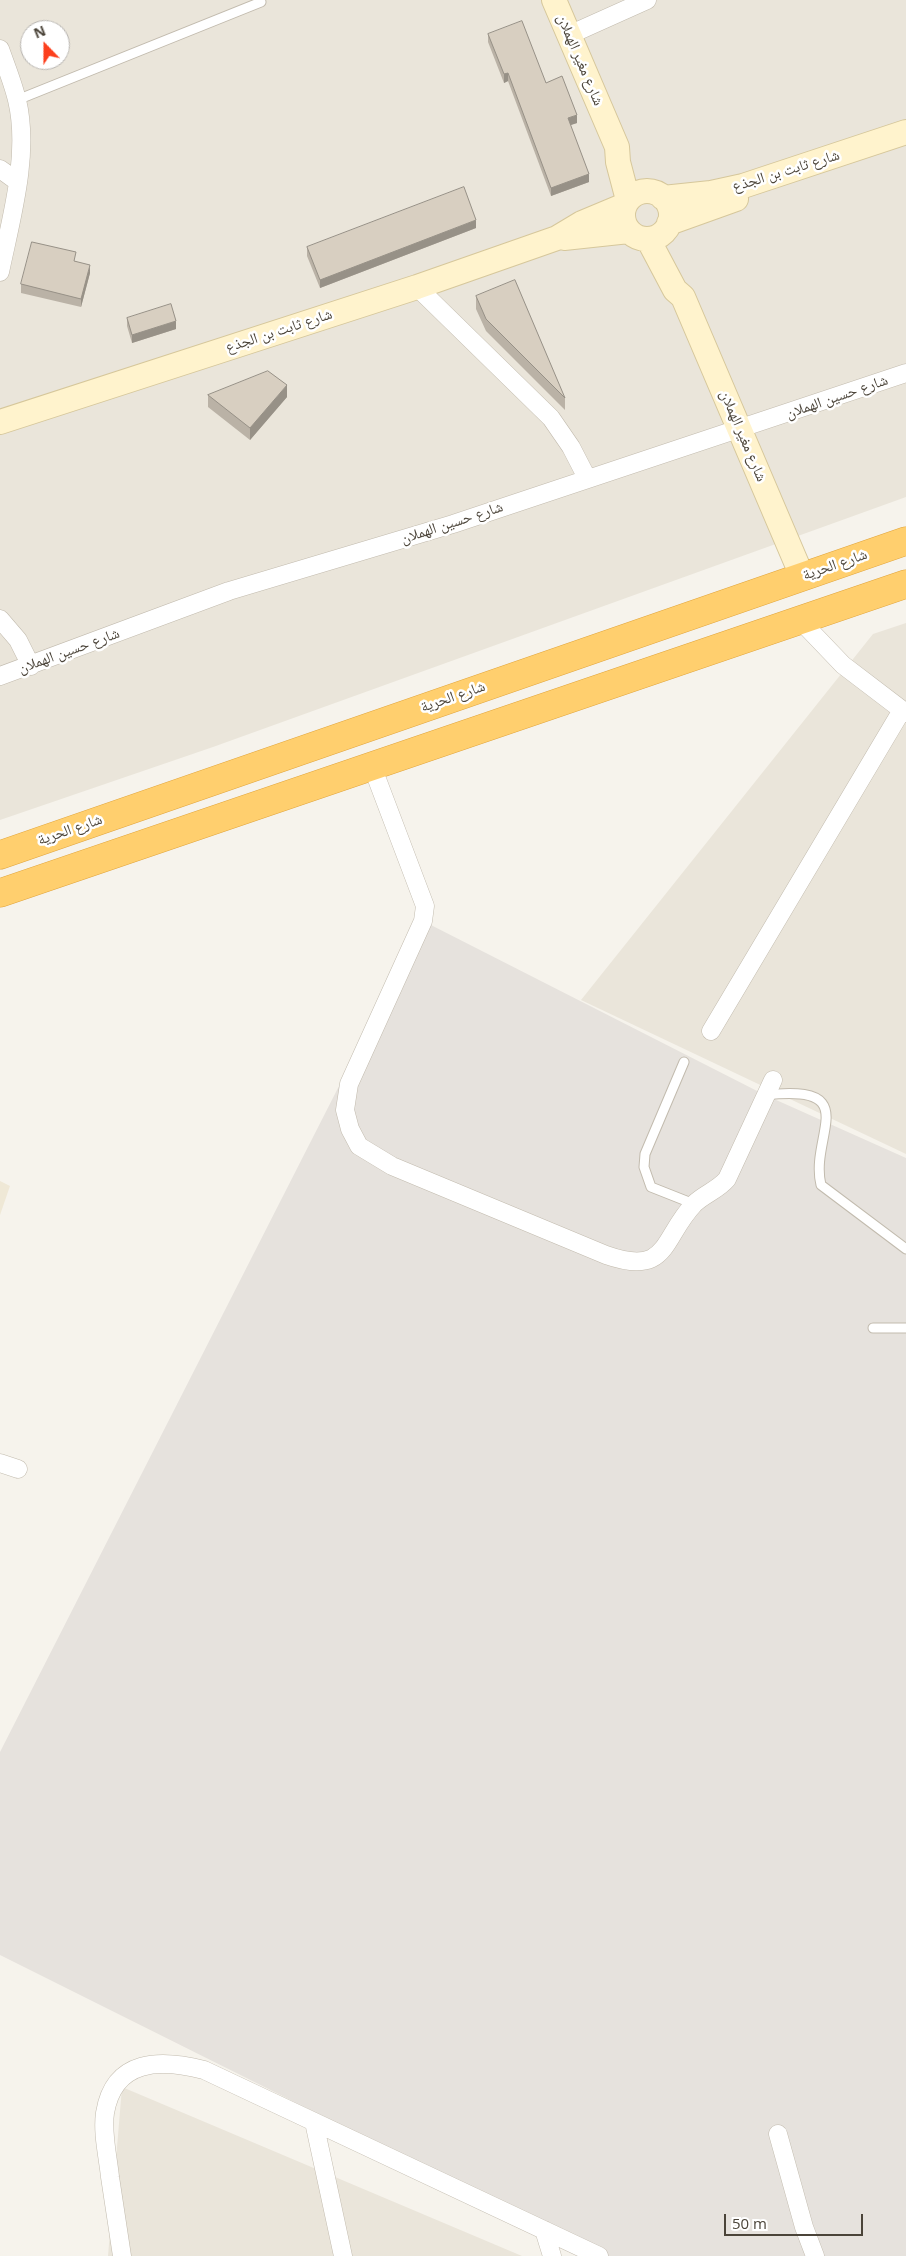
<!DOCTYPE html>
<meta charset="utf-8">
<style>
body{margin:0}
#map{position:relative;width:906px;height:2256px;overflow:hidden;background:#f6f3ec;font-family:"Open Sans",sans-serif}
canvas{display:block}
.north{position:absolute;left:20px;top:20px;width:50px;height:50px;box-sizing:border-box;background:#fff;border:1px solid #b7b4b0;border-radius:50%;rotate:338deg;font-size:14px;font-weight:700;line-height:20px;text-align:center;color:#4b4439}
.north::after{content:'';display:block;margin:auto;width:18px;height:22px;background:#fc3f1d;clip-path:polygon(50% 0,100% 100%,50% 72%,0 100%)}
.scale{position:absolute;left:724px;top:2214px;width:139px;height:22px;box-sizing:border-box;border:2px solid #4b4439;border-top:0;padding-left:6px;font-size:15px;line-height:18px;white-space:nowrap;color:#4b4439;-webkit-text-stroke:4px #fff;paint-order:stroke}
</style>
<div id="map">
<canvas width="906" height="2256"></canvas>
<div class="north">N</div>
<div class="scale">50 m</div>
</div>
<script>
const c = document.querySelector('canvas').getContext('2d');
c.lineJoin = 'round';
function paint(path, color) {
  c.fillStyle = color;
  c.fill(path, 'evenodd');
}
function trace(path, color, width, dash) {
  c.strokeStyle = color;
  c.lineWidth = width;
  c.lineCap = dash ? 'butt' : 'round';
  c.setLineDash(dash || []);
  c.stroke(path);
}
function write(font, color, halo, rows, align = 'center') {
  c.font = font + ' "Open Sans","Noto Naskh Arabic",sans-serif';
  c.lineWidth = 5;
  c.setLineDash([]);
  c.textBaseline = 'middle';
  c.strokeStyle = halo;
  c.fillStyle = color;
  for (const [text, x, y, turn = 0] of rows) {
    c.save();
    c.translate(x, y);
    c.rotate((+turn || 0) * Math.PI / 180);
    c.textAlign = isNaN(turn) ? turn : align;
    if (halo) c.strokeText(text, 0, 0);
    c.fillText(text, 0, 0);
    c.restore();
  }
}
paint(new Path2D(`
 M0 0H906V497L213 747 0 820ZM30 30H60V60H30Z
 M906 623V1154L581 1000 873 634Z
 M122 2087 522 2256H108Z`), '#eae5da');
paint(new Path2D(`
 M423 921 765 1095 906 1158V2256H603L0 1955V1752Z`), '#e6e2dd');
paint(new Path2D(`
 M0 1181 10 1186 0 1215Z`), '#efe8d6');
const lane = new Path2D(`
 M17 100 261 2
 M684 1062 645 1154 644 1167 651 1187 694 1204
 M766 1095C865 1084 809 1136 821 1185L906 1249
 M873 1328H906`);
const street = new Path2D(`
 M569 35 647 0
 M0 49C6 66 13 83 17 100 30 154 11 219 0 272
 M0 169 18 182
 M417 287 551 418 571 447 587 478
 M0 619 18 640 31 666
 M799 619 843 665 906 713
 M0 676 229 591 453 524 906 373
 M372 766 425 906 423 921 349 1084 345 1110 350 1129 359 1146 392 1166 606 1255C669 1277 661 1239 694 1204 704 1194 718 1190 727 1179L773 1080
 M711 1031 902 710
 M0 1463 18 1469
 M314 2122 343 2256
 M778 2134 804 2227 815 2256
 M544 2230 552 2256
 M122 2256C118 2230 114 2203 110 2177 108 2157 102 2133 105 2113 114 2058 161 2059 204 2070L599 2256`);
const secondary = new Path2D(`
 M554 0 617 147 618 162 628 200
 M623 215a24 24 0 1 1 48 0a24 24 0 1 1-48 0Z
 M663 198 711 193 743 186 906 132
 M669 223 736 199
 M564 238 629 231
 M648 239 675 290 683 297 802 576
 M0 422 417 287 557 238 582 223 625 205`);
const highway = new Path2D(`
 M0 855 906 541
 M0 893 906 584`);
trace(lane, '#c2bbae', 11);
trace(street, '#c2bbae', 19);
trace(secondary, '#d6c79b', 26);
trace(highway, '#e0a43c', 29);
trace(lane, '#fff', 9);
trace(street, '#fff', 18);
trace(secondary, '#fff3cd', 24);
trace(highway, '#ffcf6e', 28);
paint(new Path2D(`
 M488 34 546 83 577 123 570 125 589 182 551 196 508 81 504 83 488 42Z
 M476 228 320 288 307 256V247Z
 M76 261 90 273 81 307 21 293V284Z
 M476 296 565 398V410L486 331 476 309Z
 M127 318 176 329 132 343 127 326Z
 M208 395 287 397 250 440 208 407Z`), '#bab2a6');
paint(new Path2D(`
 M508 73V81L504 83V74Z
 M577 115V123L568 126V118Z
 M589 174V182L551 196V188Z
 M476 220V228L320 288V280Z
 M90 265V273L81 307V299Z
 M176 321V329L132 343V335Z
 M287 385V397L250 440V428Z`), '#979187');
const building = new Path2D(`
 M522 21 546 83 562 76 577 115 568 118 589 174 551 188 508 73 504 74 488 34Z
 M464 187 476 220 320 280 307 247Z
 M32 242 76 252 74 261 90 265 81 299 21 284Z
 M515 280 565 398 486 319 476 296Z
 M171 304 176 321 132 335 127 318Z
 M268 371 287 385 250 428 208 395Z`);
paint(building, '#d8cfc1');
trace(building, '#979187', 1);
write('15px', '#4b4439', '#fff', [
 ["شارع مغير الهملان",580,60,67],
 ["شارع ثابت بن الجذع",786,171,-17],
 ["شارع ثابت بن الجذع",279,331,-18],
 ["شارع حسين الهملان",837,397,-19],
 ["شارع مغير الهملان",743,436,67],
 ["شارع حسين الهملان",452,523,-18],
 ["شارع الحرية",835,565,-19],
 ["شارع حسين الهملان",69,651,-20],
 ["شارع الحرية",453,697,-19],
 ["شارع الحرية",70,830,-19]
]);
</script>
